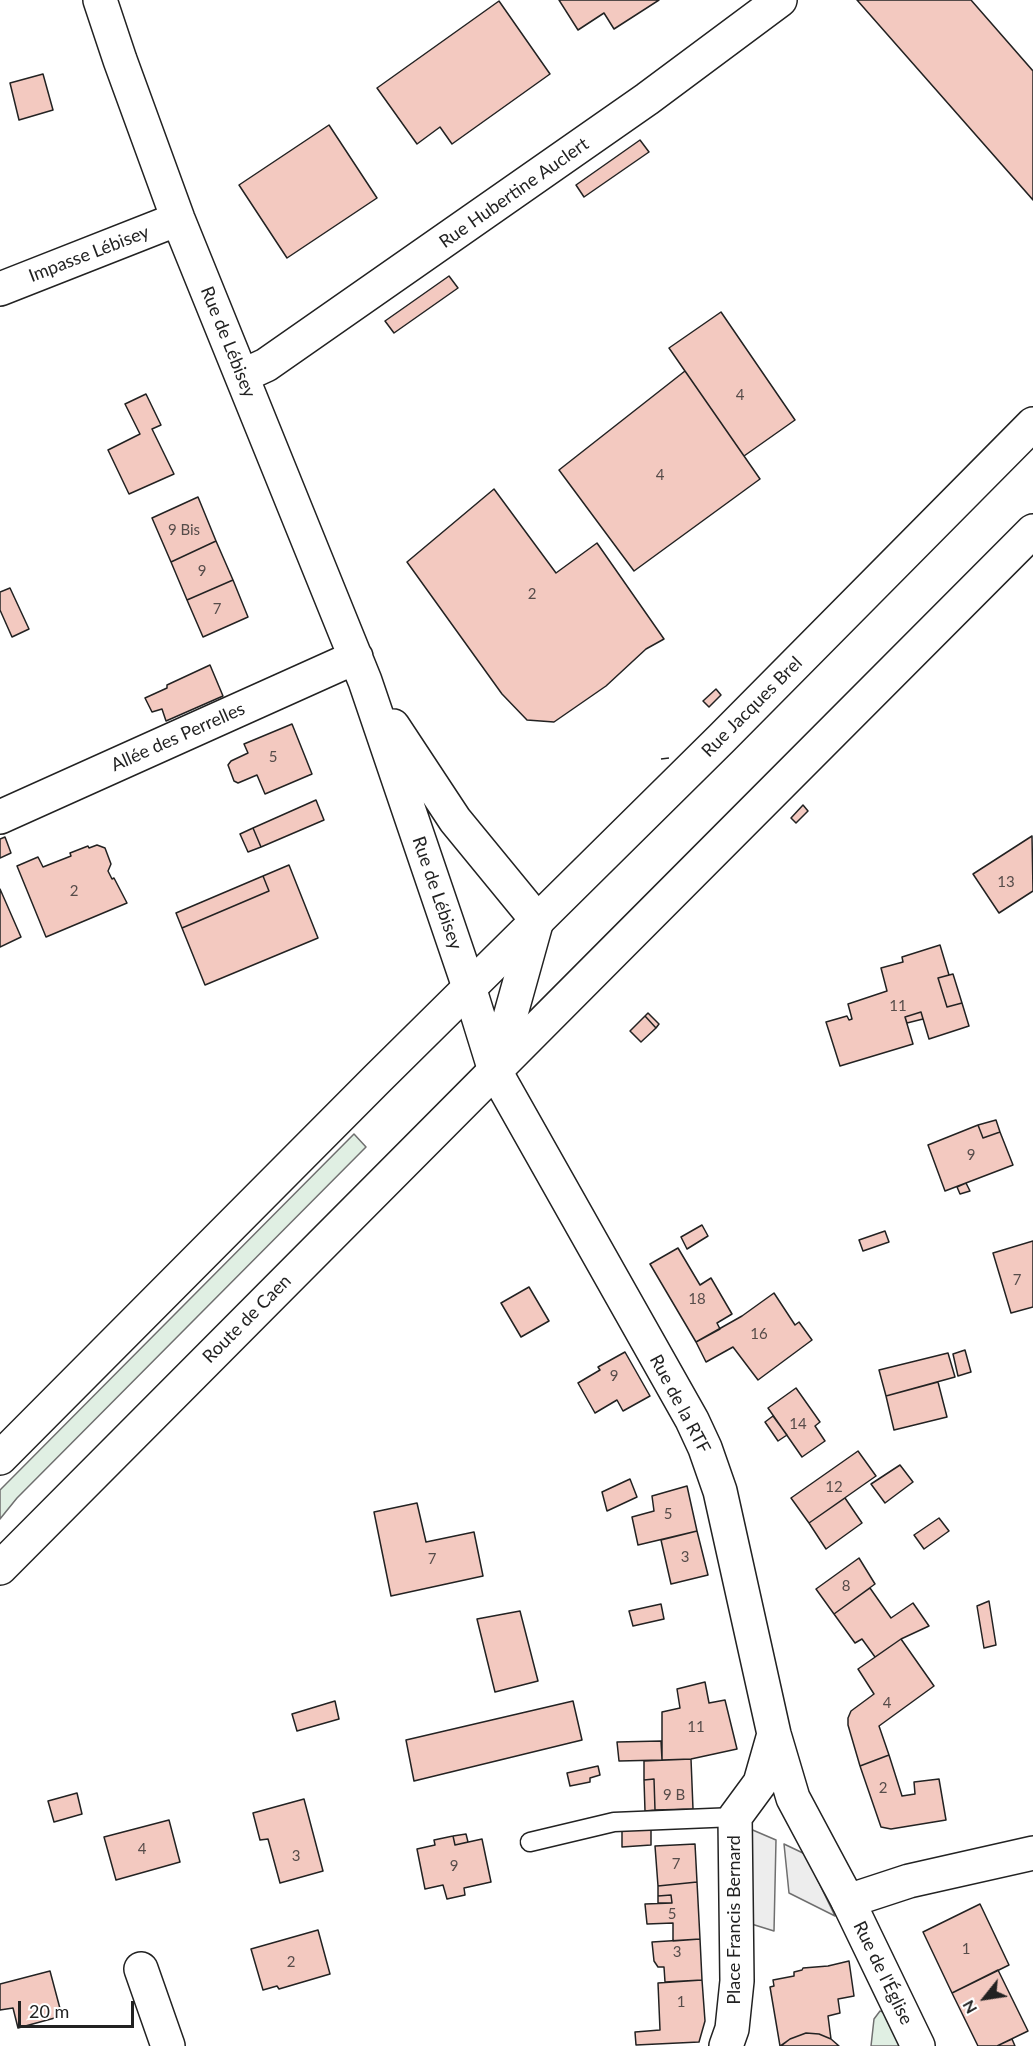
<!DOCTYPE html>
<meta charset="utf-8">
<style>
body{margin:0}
#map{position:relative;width:1033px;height:2046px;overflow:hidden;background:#fff;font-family:Lato,sans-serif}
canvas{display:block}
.north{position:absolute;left:955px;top:1968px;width:60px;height:60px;-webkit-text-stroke:4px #fff;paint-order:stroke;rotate:240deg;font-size:16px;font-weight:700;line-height:24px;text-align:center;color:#222}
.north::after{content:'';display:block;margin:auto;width:21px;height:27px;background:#222;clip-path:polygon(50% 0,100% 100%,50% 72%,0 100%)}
.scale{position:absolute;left:18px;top:2001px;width:116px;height:27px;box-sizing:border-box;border:3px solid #222;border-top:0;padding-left:8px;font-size:18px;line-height:21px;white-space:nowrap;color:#222;-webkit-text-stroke:4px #fff;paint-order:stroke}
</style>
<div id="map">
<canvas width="1033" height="2046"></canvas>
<div class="north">N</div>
<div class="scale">20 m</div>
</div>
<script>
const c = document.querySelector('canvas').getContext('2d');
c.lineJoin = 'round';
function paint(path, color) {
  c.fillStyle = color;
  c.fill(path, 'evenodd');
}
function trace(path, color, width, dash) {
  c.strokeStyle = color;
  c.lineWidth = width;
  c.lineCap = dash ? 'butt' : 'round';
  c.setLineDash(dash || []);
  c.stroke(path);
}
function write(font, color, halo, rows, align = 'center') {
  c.font = font + ' Lato,sans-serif';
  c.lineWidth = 4.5;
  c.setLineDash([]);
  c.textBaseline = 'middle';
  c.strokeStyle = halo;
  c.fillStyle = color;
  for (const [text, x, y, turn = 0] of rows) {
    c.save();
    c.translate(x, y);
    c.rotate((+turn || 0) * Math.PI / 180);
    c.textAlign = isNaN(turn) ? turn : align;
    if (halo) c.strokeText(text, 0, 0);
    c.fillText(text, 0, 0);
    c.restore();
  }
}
const green = new Path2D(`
 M354 1134 366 1147 17 1498 0 1519V1490Z
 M880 2011 883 2012 901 2046H871L874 2019Z`);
paint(green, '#e0efe3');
trace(green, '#6f6f6f', 1.5);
const parking = new Path2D(`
 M748 1828 776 1840 774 1931 745 1922Z
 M784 1844 805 1854 835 1916 789 1893Z`);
paint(parking, '#ededed');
trace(parking, '#6f6f6f', 1.5);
const building = new Path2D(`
 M559 0H659L614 29 604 13 578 30Z
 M857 0H971L1033 71V200Z
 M499 1 550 74 452 144 440 127 417 144 377 88Z
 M43 74 53 110 19 120 10 83Z
 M329 125 377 198 287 258 239 185Z
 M640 140 649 152 584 197 576 185Z
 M449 276 458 288 394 333 385 321Z
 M721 312 795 420 744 456 669 348Z
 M685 371 760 479 634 571 559 470Z
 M146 394 161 425 152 429 174 474 129 494 108 450 140 434 125 404Z
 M494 489 556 573 597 543 664 639 646 649 606 686 554 722 527 720 502 694 407 562Z
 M198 497 216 541 171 562 152 518Z
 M216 541 233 580 187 600 171 562Z
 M233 580 248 617 203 637 187 600Z
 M10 588 29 629 12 637 0 610V592Z
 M210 665 223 696 166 721 162 709 152 712 145 698 167 688V685Z
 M716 689 721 695 709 707 703 701Z
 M292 724 312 774 265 794 257 775 238 783 234 781 228 765 231 761 248 753 244 744Z
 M316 800 324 820 261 847 253 828Z
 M803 805 808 811 796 823 791 818Z
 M253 828 261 847 248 852 240 834Z
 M1032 836 1033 891 999 913 973 874Z
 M5 837 11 853 0 858V839Z
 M97 845 105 848 111 864 108 871 112 879 114 878 127 903 46 937 17 866 38 857 43 867 71 856 70 853 88 846 89 848Z
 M289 865 318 938 205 985 182 928 269 891 263 876Z
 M263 876 269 891 182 928 176 913Z
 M0 889 21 937 0 947Z
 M940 945 949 975 938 978 947 1007 962 1003 969 1026 929 1039 921 1012 905 1017 913 1044 840 1066 826 1022 847 1016 849 1020 852 1019 848 1004 887 991 881 968 903 962 902 957Z
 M953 974 962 1003 947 1007 938 978Z
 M921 1012 923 1019 907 1023 905 1017Z
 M648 1013 659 1024 656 1028 645 1016Z
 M645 1016 656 1028 641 1042 630 1031Z
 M996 1120 1000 1132 983 1138 978 1125Z
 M978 1125 983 1138 1000 1132 1013 1165 945 1191 928 1145Z
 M966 1183 970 1191 960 1194 957 1187Z
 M702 1225 708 1236 687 1249 681 1237Z
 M885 1231 889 1242 863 1251 859 1240Z
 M1033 1241V1307L1011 1313 993 1253Z
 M678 1248 700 1285 711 1278 732 1314 717 1323 720 1329 696 1342 650 1264Z
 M529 1287 549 1321 521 1337 501 1303Z
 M774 1293 795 1325 799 1322 812 1340 758 1380 733 1347 706 1362 696 1342 742 1316Z
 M965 1350 971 1372 958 1376 953 1354Z
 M625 1352 650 1396 623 1411 617 1400 595 1413 578 1383 600 1370 598 1367Z
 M948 1353 955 1377 886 1396 879 1370Z
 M938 1382 947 1417 894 1430 886 1396Z
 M796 1388 820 1422 815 1426 825 1441 802 1457 768 1408Z
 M773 1416 787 1435 778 1441 765 1422Z
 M858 1451 876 1476 809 1523 791 1498Z
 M900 1465 913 1482 885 1503 871 1484Z
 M630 1479 637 1497 607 1511 602 1492Z
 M687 1486 697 1531 638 1545 632 1517 654 1511 652 1496Z
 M845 1498 862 1523 826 1549 809 1523Z
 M417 1503 426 1542 474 1532 483 1576 391 1596 374 1512Z
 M939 1518 949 1531 924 1549 914 1535Z
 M697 1531 708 1575 671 1584 661 1540Z
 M859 1558 875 1584 834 1614 816 1589Z
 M870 1588 891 1618 913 1603 929 1626 901 1639 875 1657 862 1639 855 1643 834 1614Z
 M989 1601 996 1645 984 1648 977 1606Z
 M661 1604 664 1619 633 1626 629 1611Z
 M520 1611 538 1681 495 1692 477 1619Z
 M901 1639 934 1686 879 1726 889 1755 860 1766 848 1725V1718L851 1711 874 1694 858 1669Z
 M705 1682 709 1703 725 1700 737 1749 691 1759 662 1760V1712L680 1708 677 1689Z
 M335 1701 339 1719 297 1731 292 1714Z
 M573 1701 582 1740 414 1781 406 1740Z
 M661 1741 662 1760 619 1761 617 1742Z
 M889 1755 902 1796 915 1794 914 1782 939 1779 946 1820 891 1829 881 1827 860 1766Z
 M691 1759 693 1809 655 1810 654 1779 644 1780V1761Z
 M598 1766 600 1775 590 1778V1782L570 1786 567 1773Z
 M654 1779 655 1810 645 1811 644 1780Z
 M77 1793 82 1814 54 1822 48 1801Z
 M304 1799 323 1871 280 1883 268 1839 260 1840 253 1813Z
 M169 1820 180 1862 116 1880 104 1837Z
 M651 1828V1845L622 1847V1831Z
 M466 1834 468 1842 455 1845 453 1836Z
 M453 1836 455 1845 482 1839 491 1882 464 1888 465 1895 447 1899 443 1885 425 1889 417 1849 435 1845 434 1840Z
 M695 1844 697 1882 658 1886 655 1846Z
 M697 1882 700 1939 673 1941V1923L647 1924 645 1904 672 1903 671 1895 658 1896V1886Z
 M671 1895 672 1903H658V1896Z
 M980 1904 1009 1965 952 1993 923 1932Z
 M318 1930 330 1974 279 1989 277 1986 263 1990 251 1949Z
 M700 1939 702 1980 665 1982 664 1967H658L654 1961 652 1942Z
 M849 1961 854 1996 838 1999 840 2013 828 2016 831 2039 819 2034 806 2033 790 2039 780 2046 770 1987 774 1986 773 1980 794 1976V1972L802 1970 803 1968 828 1966Z
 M998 1970 1028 2031 997 2046H978L952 1993Z
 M50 1971 62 2016 18 2028 13 2008 0 2010V1984Z
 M702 1980 705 2021 699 2042 636 2045 635 2032 660 2030 658 1983Z
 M806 2033 819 2034 831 2039 839 2046H781L790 2039Z
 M1012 2039 1015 2046H997Z`);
paint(building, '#f3c9c0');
trace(building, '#222', 1.5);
const service = new Path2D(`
 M530 1842 614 1822 735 1817`);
const minor = new Path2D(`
 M100 0 120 60 178 219 365 681 469 987
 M0 289 178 219
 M242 376 266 365 647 99 780 0
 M393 726 455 820 537 920
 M0 817 356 657
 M848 1901 909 1881 1033 1853
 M141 1969 168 2046`);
const tertiary = new Path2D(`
 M469 987 495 1071 692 1420 705 1448 720 1491 774 1734 793 1798 848 1901 918 2046
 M495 1071 537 920
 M726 2046 732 2029 737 1981 735 1817 760 1783 774 1734`);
const primary = new Path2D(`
 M0 1458 377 1079 722 738 1033 424
 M0 1568C343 1221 689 877 1033 531`);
trace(service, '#222', 21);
trace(minor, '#222', 36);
trace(tertiary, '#222', 36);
trace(primary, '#222', 36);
trace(service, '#fff', 18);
trace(minor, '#fff', 33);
trace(tertiary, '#fff', 33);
trace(primary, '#fff', 33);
trace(new Path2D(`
 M661 759 670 758`), '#222', 1.5, [8, 3]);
write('15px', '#564c4a', null, [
 ["4",740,395],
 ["4",660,475],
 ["9 Bis",184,530],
 ["9",202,571],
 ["2",532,594],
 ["7",217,609],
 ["5",273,757],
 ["13",1006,882],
 ["2",74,891],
 ["11",898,1006],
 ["9",971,1155],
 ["7",1017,1280],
 ["18",697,1299],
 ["16",759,1334],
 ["9",614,1376],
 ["14",798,1424],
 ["12",834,1487],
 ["5",668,1514],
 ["3",685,1557],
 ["7",432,1559],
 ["8",846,1586],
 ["4",887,1703],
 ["11",696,1727],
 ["2",883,1788],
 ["9 B",674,1795],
 ["4",142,1849],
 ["3",296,1856],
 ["7",676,1864],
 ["9",454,1866],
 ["5",672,1914],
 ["1",966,1949],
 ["3",677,1952],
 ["2",291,1962],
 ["1",681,2002]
]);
write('18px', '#222', '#fff', [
 ["Rue Hubertine Auclert",514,193,-35],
 ["Impasse Lébisey",89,254,-21],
 ["Rue de Lébisey",228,342,68],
 ["Rue Jacques Brel",752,707,-45],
 ["Allée des Perrelles",178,737,-24],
 ["Rue de Lébisey",437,893,71],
 ["Route de Caen",247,1319,-45],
 ["Rue de la RTF",680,1404,62],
 ["Place Francis Bernard",734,1920,-90],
 ["Rue de l'Église",883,1973,64]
]);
</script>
